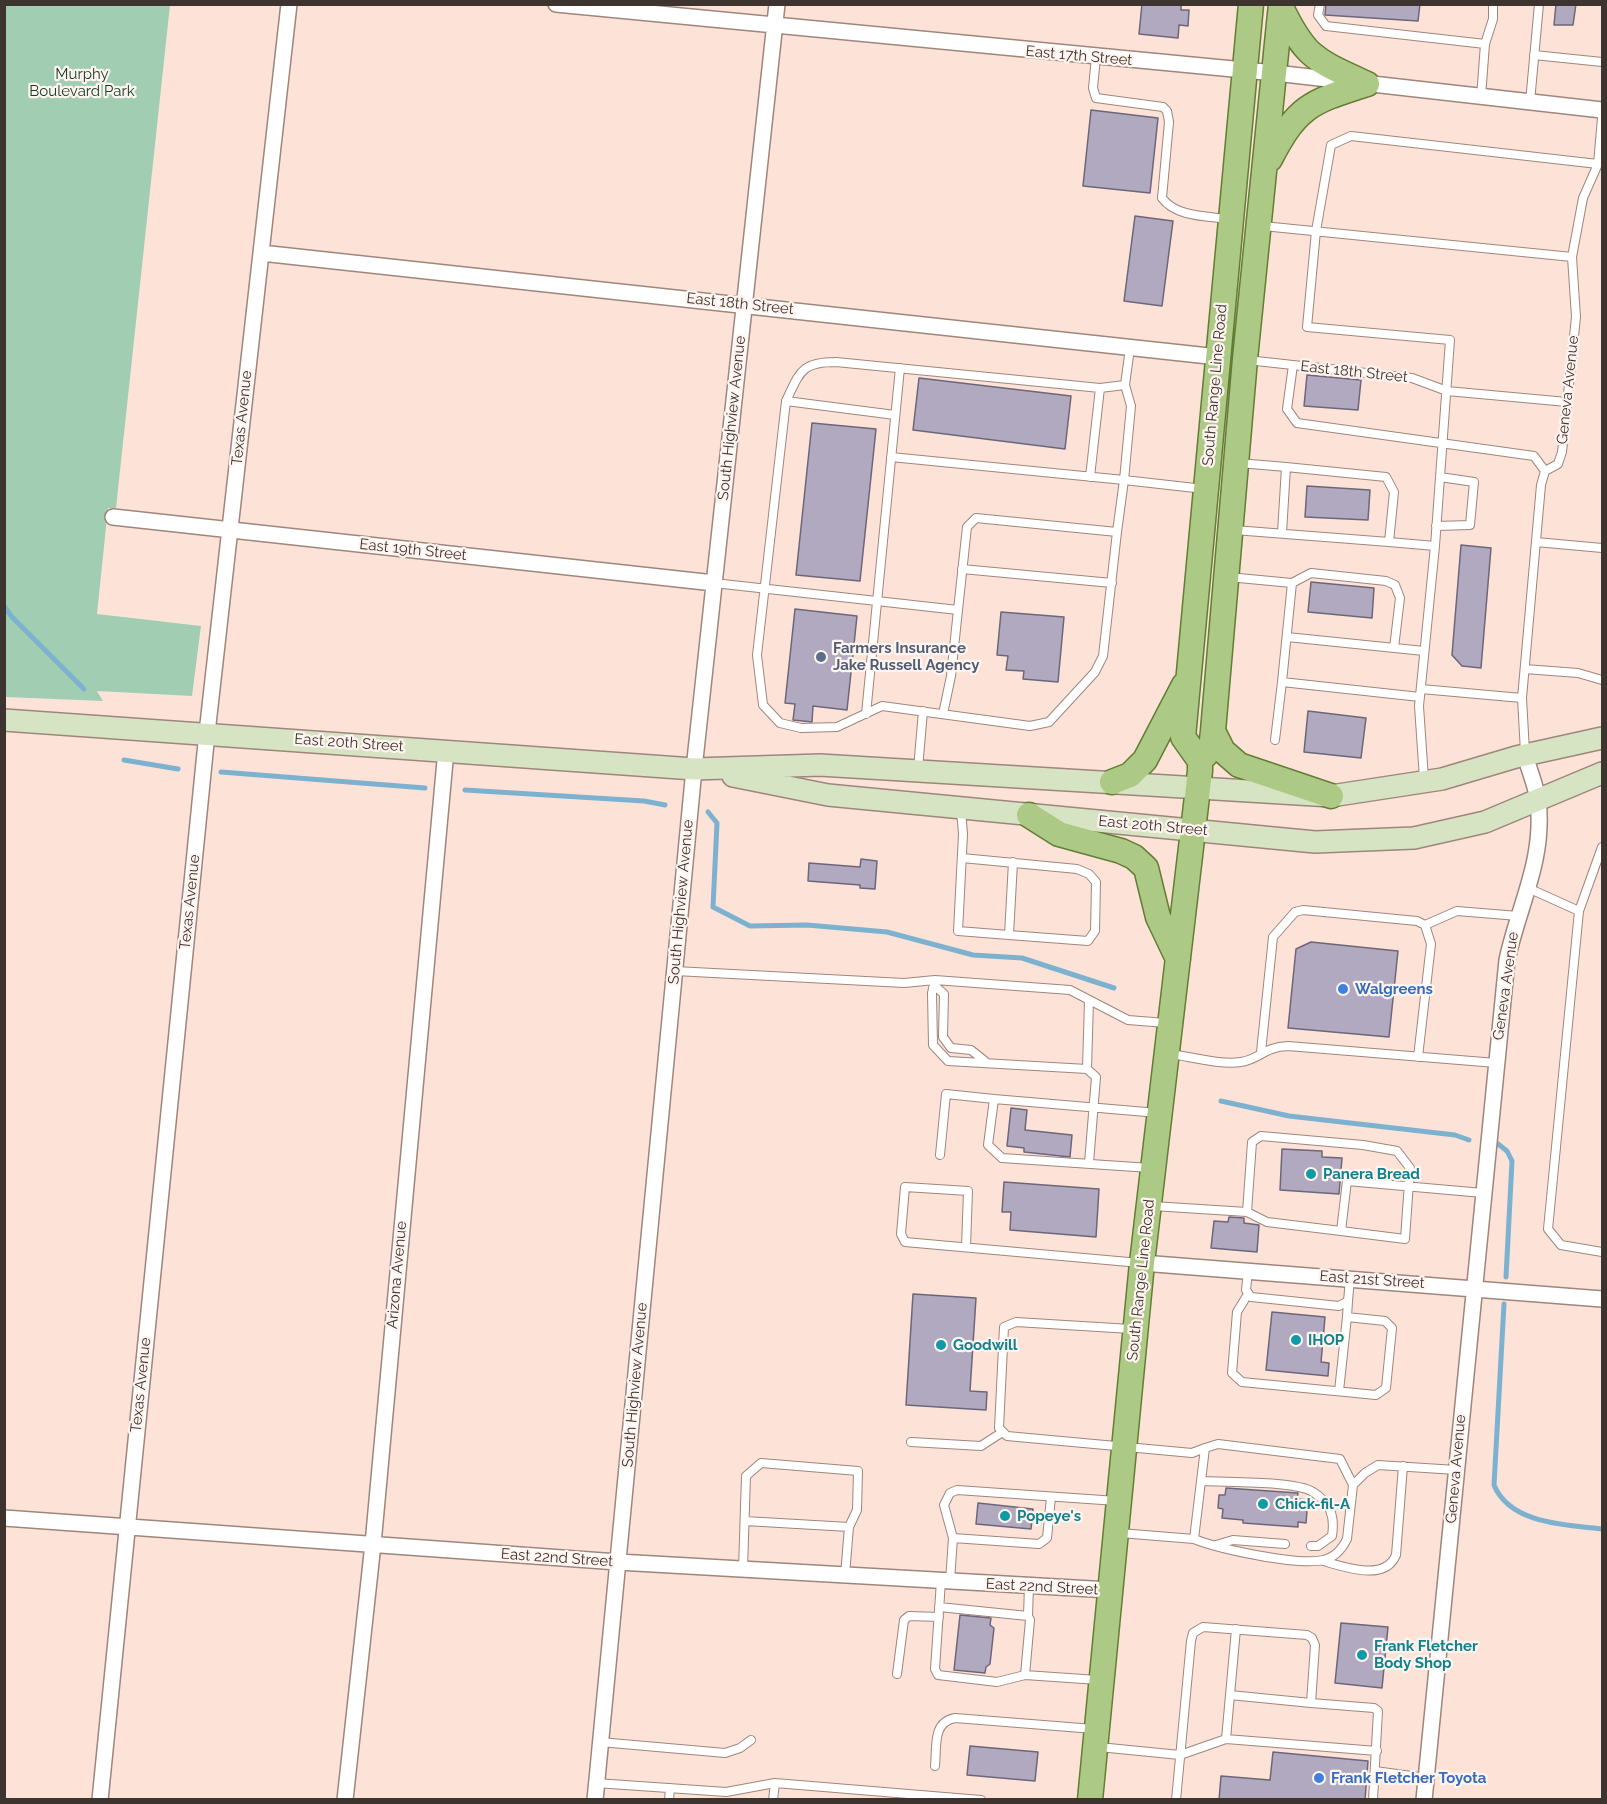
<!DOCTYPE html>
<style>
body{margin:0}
#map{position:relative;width:1607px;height:1804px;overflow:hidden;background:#fde3d7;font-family:Raleway,sans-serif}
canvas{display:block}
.frame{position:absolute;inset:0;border:6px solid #3e342f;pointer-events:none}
</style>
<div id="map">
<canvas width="1607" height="1804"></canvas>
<div class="frame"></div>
</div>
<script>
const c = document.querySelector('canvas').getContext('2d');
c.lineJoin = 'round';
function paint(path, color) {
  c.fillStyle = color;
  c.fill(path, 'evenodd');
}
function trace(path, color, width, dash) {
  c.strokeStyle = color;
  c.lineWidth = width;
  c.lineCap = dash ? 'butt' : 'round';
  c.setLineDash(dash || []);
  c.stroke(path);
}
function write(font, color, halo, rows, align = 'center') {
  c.font = font + ' Raleway,sans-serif';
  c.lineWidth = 4.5;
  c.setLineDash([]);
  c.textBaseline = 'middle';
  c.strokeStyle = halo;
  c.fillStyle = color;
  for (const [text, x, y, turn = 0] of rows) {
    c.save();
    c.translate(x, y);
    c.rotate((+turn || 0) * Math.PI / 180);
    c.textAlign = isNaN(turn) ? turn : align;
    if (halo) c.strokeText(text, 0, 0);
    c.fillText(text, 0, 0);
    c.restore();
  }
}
paint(new Path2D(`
 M5 5H170L116 508H108L97 614 201 626 192 696 97 691 103 701 5 697Z`), '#a1ceb3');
trace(new Path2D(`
 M4 606 12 617 84 689
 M124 760 178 769
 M221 772 425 788
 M465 790 644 801 665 805
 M708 812 717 823 713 907 750 926 807 925 887 932 973 955 1022 958 1114 988
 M1221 1101 1289 1116 1455 1135 1469 1140
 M1498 1144 1507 1151 1512 1161 1506 1277
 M1504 1304 1494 1485C1510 1524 1566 1525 1602 1529`), '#7cb1d0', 5);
const building = new Path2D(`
 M1142 4H1181V10H1189L1188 26 1179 25 1178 38 1139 34Z
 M1326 4H1420L1418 21 1325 15Z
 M1556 4H1576L1573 25H1554Z
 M1091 110 1158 118 1150 193 1083 186Z
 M1135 216 1173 221 1162 306 1124 301Z
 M1307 375 1361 380 1358 410 1304 406Z
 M919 378 1071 396 1065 449 913 430Z
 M812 423 876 429 860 581 796 575Z
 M1307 486 1370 490 1368 520 1305 517Z
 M1461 545 1491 548 1481 668 1462 666 1452 655Z
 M1311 582 1374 588 1372 618 1308 612Z
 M795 609 857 616 847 710 813 706 812 722 793 720 795 704 785 703Z
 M1001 612 1064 617 1058 682 1023 679 1024 671 1006 670 1008 656 997 655Z
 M1308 711 1366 718 1361 758 1304 752Z
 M861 859 877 861 875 889 860 888V885L808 881 809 863 860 867Z
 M1311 942 1398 951 1389 1037 1288 1028 1296 949Z
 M1011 1108 1027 1110 1025 1130 1072 1135 1070 1157 1024 1152V1148L1007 1146Z
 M1282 1149 1322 1151V1157L1342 1158 1339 1194 1280 1190Z
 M1004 1182 1099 1189 1096 1237 1010 1230 1011 1212H1002Z
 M1229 1217 1244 1218V1223L1259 1225 1257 1252 1211 1248 1214 1221 1228 1222Z
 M913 1294 976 1298 970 1391 987 1392 986 1410 906 1405Z
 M1272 1312 1325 1317 1321 1362 1329 1363 1328 1376 1266 1370Z
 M1226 1488 1298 1493 1297 1499 1308 1500 1306 1523 1298 1522V1527L1243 1523V1520L1222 1518 1223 1509 1218 1508 1219 1495H1225Z
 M978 1503 1033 1509 1031 1529 976 1524Z
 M960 1615 991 1618 990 1625 994 1628 990 1664 986 1667 985 1673 954 1670Z
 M1341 1623 1388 1627 1382 1688 1335 1683Z
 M970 1746 1038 1752 1035 1781 967 1775Z
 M1273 1752 1368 1761 1365 1800H1219L1221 1776 1270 1780Z`);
paint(building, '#b1a9bf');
trace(building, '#6d667a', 1.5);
const service = new Path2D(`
 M1320 4 1318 15 1326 26 1485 44 1493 19V4
 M1534 55 1602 62
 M1096 57 1093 88 1096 98 1163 107 1167 111 1169 122 1162 198C1176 217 1206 216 1228 219
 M1481 97 1485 44
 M1530 102 1539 4
 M1263 226 1572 257
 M1247 360 1412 378 1447 391 1567 402
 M1293 365 1287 409 1297 423 1534 456 1545 471
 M786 401 895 415
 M891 457 1124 480 1131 406 1125 385 1130 348
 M1239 463 1286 467 1282 533
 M1090 477 1100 388
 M1436 526 1470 525 1474 482 1440 477
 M1234 530 1389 542 1394 492 1386 477 1286 467
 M1117 532 1103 656 1095 672 1049 722 1030 726 882 706 837 727 801 728 780 723 763 705 757 655 786 401C800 372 801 362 836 362L1100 388 1125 385
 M1389 542 1435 546 1419 706 1424 779
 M1536 542 1602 548
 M1435 546 1450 340 1307 327 1316 231 1331 145 1351 136 1598 164
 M962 569 1112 583
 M1228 577 1292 583 1282 682
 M714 583 958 610 967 527 976 518 1117 532 1124 480 1204 489
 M1292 583 1311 573 1386 581 1395 585 1400 598 1394 648
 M1287 637 1424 651
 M1525 669 1578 673 1602 680
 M1421 689 1522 698
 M866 714 900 368
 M943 714 951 676 958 610
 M1275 740 1282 682 1420 697
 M1525 752 1522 698 1541 485 1545 471 1558 464 1562 452 1576 317 1572 257 1583 198 1598 164 1602 118
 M918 769 923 711
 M961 810 963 834 958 931 1009 935 1013 862
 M1602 847 1579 911 1548 1229 1561 1245 1602 1252
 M962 858 1077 869 1089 874 1096 882 1095 931 1088 941 1009 935
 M1528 888 1579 911
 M1425 925 1457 911 1518 916
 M675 971 904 983 935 980 1070 990 1128 1020 1166 1023
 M935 980 932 993 933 1045 948 1061 1087 1069 1096 1077 1089 1163
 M935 986 944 994 943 1037 951 1048 971 1050 986 1062
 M1261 1052 1273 937 1295 912 1303 910 1417 921 1425 925 1431 944 1418 1057
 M1171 1054C1192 1057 1220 1065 1241 1062 1260 1059 1264 1047 1288 1046L1496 1063
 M1087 1069 1089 1000
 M940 1155 946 1094 994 1099
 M1150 1168 1002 1158 988 1145 994 1099 1158 1113
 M1153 1206 1247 1212
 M1341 1231 1267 1222 1247 1212 1252 1142 1261 1136 1363 1145 1397 1151 1410 1168 1405 1239 1341 1231 1347 1181 1483 1193
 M966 1247 968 1191 905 1187 901 1234 905 1242 1140 1263
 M1248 1271 1246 1290 1251 1297 1339 1306 1348 1301 1350 1279
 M1248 1294 1237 1312 1232 1373 1242 1382 1376 1395 1386 1388 1392 1328 1385 1321 1347 1317 1348 1301
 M1131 1329 1016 1322 1004 1327 999 1428 1007 1436 1192 1453 1205 1448
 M1339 1391 1347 1317
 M911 1442 981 1446 1001 1433
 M1218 1444 1340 1459 1353 1485 1347 1539C1342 1549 1334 1558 1323 1560 1298 1566 1219 1549 1194 1539L1205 1448Z
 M1201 1481C1225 1482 1296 1481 1313 1492 1331 1503 1335 1517 1332 1536L1318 1546H1311
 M1353 1485 1365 1473 1378 1465 1456 1470
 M745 1521 849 1527
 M1120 1533 1194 1539
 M953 1538 1039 1544 1047 1538 1051 1497
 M1216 1545 1233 1540 1285 1544
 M1323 1561C1345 1567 1385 1582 1396 1555L1403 1466
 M743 1569 746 1476 761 1463 858 1471 857 1510 849 1527 845 1575
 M941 1581 935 1669 938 1675 997 1682 1025 1675 1098 1680
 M950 1581 953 1538 944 1505 950 1493 957 1490 1117 1501
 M939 1607 1028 1616
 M897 1674 904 1620 909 1616 939 1617
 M1025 1675 1030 1620 1028 1616 1029 1586
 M1230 1695 1311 1703
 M1226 1739 1236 1629
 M600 1742 725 1753 740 1748 751 1740
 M1099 1747 1180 1755 1226 1739 1377 1751
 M935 1766C937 1747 932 1722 955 1718L1094 1729
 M1375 1771 1426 1778
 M596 1783 726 1792 775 1783 981 1800
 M669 1800 670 1788
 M773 1800 775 1783
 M1176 1800 1191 1641 1193 1633 1203 1627 1307 1635 1312 1638 1315 1645 1311 1703 1374 1708 1378 1711 1373 1800`);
const minor = new Path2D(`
 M556 4 1275 73 1602 110
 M261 253 1218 357
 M113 517 714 583
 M1142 1263 1602 1299
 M4 1518 618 1562 1110 1590
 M100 1800 207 733 289 4
 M345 1800 373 1544 446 750
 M595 1800 694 769 777 4
 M1424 1800 1507 960C1519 904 1545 860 1538 800 1536 786 1529 770 1525 755`);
const secondary = new Path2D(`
 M4 720 694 769 820 765 1331 796 1442 779 1516 757 1602 738
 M733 776 828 795 1315 842 1414 838 1485 822 1602 773`);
const primary = new Path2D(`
 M1281 7C1306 59 1316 60 1367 84
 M1270 159C1298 105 1311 102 1367 84
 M1213 731 1223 751 1239 765 1331 796
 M1200 761 1211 749 1213 731 1245 359 1281 4
 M1112 782 1130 775 1145 760 1184 685
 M1029 815 1059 834 1121 851 1134 857 1146 868 1158 917 1178 959
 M1090 1800 1142 1263 1200 771V761L1183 737 1251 4`);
trace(service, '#9e867c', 10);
trace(minor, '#9e867c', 18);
trace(secondary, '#9e867c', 24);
trace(primary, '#637d34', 27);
trace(service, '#fff', 8);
trace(minor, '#fff', 15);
trace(secondary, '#d6e4c3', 21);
trace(primary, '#adc986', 24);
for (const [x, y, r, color] of [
 [821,657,6,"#5c6f8a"],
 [1343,989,6,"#3f7fe0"],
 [1311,1174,6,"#0f9aa8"],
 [1296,1340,6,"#0f9aa8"],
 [941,1345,6,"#0f9aa8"],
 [1263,1504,6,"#0f9aa8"],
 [1005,1516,6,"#0f9aa8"],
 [1362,1655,6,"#0f9aa8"],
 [1319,1778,6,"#3f7fe0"]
]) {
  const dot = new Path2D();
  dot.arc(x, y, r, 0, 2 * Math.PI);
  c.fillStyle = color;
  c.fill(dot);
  trace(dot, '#fff4ef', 2);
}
write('15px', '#3e342f', '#fff4ef', [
 ["East 17th Street",1079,56,5],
 ["East 18th Street",740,304,6],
 ["East 18th Street",1354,372,6],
 ["South Range Line Road",1215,385,-85],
 ["Geneva Avenue",1568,390,-84],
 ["Texas Avenue",242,418,-84],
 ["South Highview Avenue",732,418,-84],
 ["East 19th Street",413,550,6],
 ["East 20th Street",349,743,4],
 ["East 20th Street",1153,826,5],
 ["Texas Avenue",190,902,-84],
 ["South Highview Avenue",681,902,-85],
 ["Geneva Avenue",1506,986,-82],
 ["Arizona Avenue",397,1275,-85],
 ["South Range Line Road",1141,1280,-84],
 ["East 21st Street",1372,1280,4],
 ["Texas Avenue",141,1385,-84],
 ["South Highview Avenue",635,1385,-85],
 ["Geneva Avenue",1456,1469,-85],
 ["East 22nd Street",557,1558,4],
 ["East 22nd Street",1042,1587,3]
]);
write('15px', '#103b26', '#fff4ef', [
 ["Murphy",82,74],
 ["Boulevard Park",82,91]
]);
write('bold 15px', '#4e5e75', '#fff4ef', [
 ["Farmers Insurance",833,648],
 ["Jake Russell Agency",833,665]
], 'left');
write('bold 15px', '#366cbe', '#fff4ef', [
 ["Walgreens",1355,989],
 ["Frank Fletcher Toyota",1331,1778]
], 'left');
write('bold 15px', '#0d838f', '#fff4ef', [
 ["Panera Bread",1323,1174],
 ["IHOP",1308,1340],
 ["Goodwill",953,1345],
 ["Chick-fil-A",1275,1504],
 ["Popeye's",1017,1516],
 ["Frank Fletcher",1374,1646],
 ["Body Shop",1374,1663]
], 'left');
</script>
